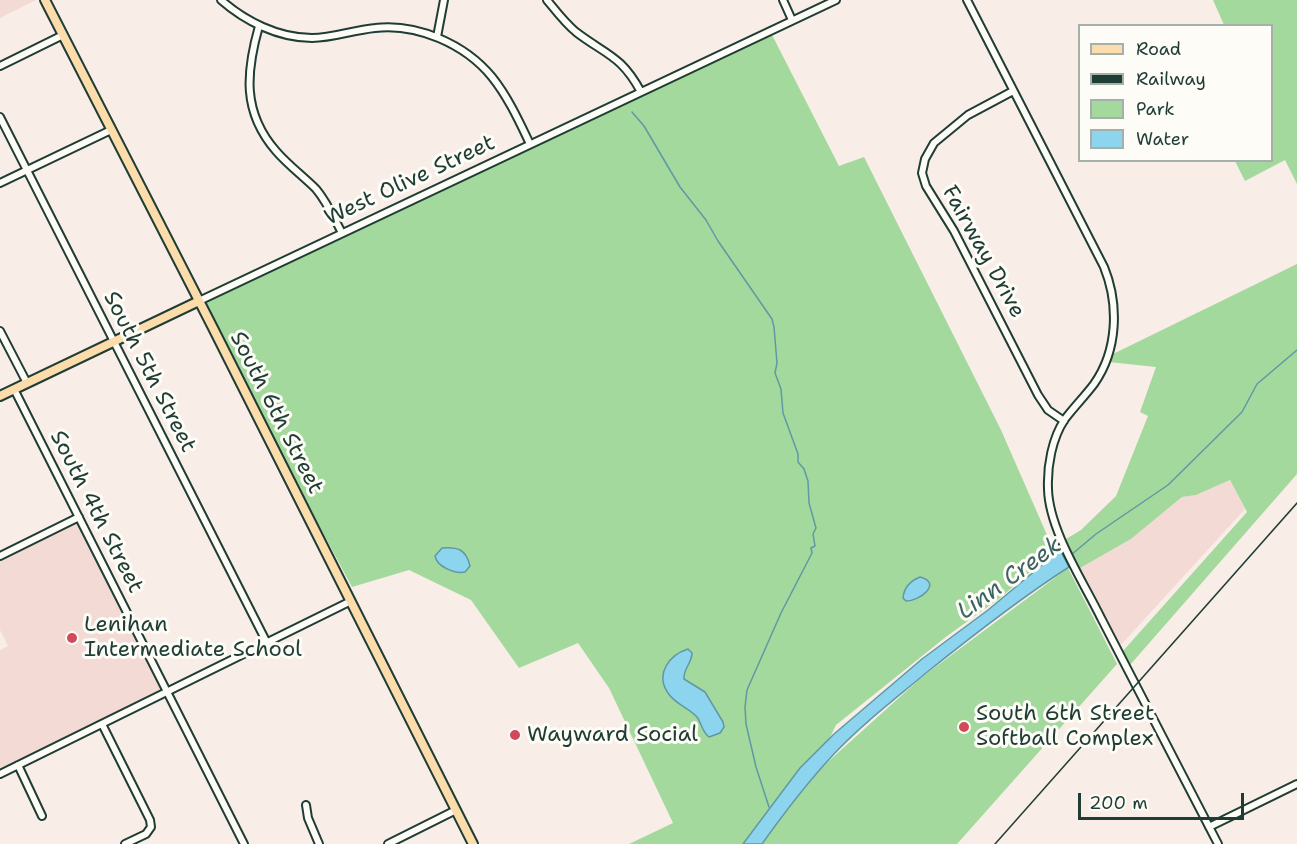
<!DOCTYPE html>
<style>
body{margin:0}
#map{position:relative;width:1297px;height:844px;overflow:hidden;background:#f9ede7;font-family:"Shantell Sans",sans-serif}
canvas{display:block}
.legend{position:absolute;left:1078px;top:24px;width:195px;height:138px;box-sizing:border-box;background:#fdfcf7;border:2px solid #a4b0a9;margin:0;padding:8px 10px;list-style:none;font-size:18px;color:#1f3d34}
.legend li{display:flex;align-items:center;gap:12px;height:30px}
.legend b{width:30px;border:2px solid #a4b0a9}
.scale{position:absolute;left:1078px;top:793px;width:166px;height:27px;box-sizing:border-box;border:3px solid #1f3d34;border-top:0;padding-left:8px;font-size:18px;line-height:21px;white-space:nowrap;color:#1f3d34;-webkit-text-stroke:4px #fdfcf7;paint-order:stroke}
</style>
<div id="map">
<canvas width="1297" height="844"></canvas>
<ul class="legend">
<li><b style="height:8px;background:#fddcac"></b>Road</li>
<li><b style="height:8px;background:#1f3d34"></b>Railway</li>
<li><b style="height:16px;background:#a3d99c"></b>Park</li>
<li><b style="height:16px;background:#8dd5ef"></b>Water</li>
</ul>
<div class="scale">200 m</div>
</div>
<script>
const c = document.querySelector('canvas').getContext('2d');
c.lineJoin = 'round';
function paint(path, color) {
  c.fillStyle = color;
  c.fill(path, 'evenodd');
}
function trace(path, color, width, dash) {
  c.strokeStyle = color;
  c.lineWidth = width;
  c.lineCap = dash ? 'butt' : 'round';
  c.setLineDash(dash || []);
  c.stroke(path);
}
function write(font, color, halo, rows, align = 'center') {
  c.font = font + ' "Shantell Sans",sans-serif';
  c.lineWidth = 6;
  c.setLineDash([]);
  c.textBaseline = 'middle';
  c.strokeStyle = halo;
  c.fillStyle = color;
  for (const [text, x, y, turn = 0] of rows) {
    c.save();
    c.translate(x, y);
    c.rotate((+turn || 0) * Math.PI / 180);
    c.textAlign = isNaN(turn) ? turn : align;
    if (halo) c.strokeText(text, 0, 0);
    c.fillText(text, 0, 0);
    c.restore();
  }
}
paint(new Path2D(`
 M0 0H36L0 18Z
 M1230 480 1245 509 1119 647 1080 568 1131 539 1182 497 1196 495Z
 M79 517 167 692 0 774V650L8 646 0 630V556Z`), '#f4dad4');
paint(new Path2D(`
 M1213 0H1297V184L1285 160 1245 181 1235 161 1272 160V26L1224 25Z
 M770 31 839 166 864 157 1001 430 1054 551 1000 598 947 636 836 725 810 778 922 677 1068 568 1117 664 957 844H629L673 823 609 688 578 643 519 668 471 600 409 570 352 587 199 301Z
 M1297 264V474L1130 665 1123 651 1247 512 1230 480 1196 495 1182 497 1131 539 1080 568 1066 539 1081 530 1116 496 1148 416 1140 412 1156 367 1109 362 1113 354Z`), '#a3d99c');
const water = new Path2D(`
 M442 548C458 547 466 549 470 566L465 572C455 574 437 567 435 556Z
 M1060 550 1069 567C1019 599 972 636 926 673 895 699 861 725 833 755 807 783 784 813 762 844H743L800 768 834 734 922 659 988 610Z
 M920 577C943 583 920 601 906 601L903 598C904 587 910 581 920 577Z
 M688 649 692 653C692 663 683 669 684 679L705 692 723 722 724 727 720 733 709 737C702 732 702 724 697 717 689 708 675 704 668 693 655 674 669 655 688 649Z`);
paint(water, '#8dd5ef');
trace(water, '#6198a4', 1.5);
trace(new Path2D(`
 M632 112 644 126 680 187 706 220 718 241 772 319 774 327 777 363 775 373 781 389 783 413 798 454V462L804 469 808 481 809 503 816 528 813 534 815 546 811 548 812 553 781 613 747 690 745 707 746 724 756 767 769 807
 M1071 555 1096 534 1168 485 1242 412 1257 384 1297 350`), '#6198a4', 1.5);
const minor = new Path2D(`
 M221 0C245 21 278 38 312 38 333 38 353 30 375 28 417 23 465 44 492 77 508 97 519 121 530 144
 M547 0C556 11 565 23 576 32 606 55 621 55 641 92
 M783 0 792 20
 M967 0 1104 267C1119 304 1118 350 1094 384 1085 396 1074 407 1065 419 1052 438 1047 466 1048 489 1049 530 1083 581 1101 618 1140 693 1179 768 1218 844
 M259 26C246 72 242 112 276 151 288 165 303 176 316 189 327 202 334 218 342 233
 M437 37 444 0
 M0 66 63 35
 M1013 91 968 115 934 143 925 159 922 173 926 186 954 231 1038 395 1048 410 1064 421
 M0 117 267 643
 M0 183 111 130
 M199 301 836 0
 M0 331 27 383
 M14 389 244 844
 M0 556 79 517
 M102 724 150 820 151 827 146 834 125 844
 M18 765 42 816
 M0 774 351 601
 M306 805 308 818 319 844
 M1209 827 1297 784
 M388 844 456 810`);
const major = new Path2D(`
 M45 0 213 328 473 844
 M0 396 199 301`);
trace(minor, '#1f3d34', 10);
trace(major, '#1f3d34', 12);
trace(minor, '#fdfcf7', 6);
trace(major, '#fddcac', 8);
trace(new Path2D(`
 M995 844 1297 503`), '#1f3d34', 1.5);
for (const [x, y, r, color] of [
 [72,638,6,"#d1495b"],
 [964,727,6,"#d1495b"],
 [515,735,6,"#d1495b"]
]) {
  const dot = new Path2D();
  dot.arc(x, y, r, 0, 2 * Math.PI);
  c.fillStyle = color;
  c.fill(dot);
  trace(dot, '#fdfcf7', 2);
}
write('22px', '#1f3d34', '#fdfcf7', [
 ["West Olive Street",410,181,-25],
 ["Fairway Drive",983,252,61],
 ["South 5th Street",149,372,63],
 ["South 6th Street",276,413,63],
 ["South 4th Street",96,512,63]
]);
write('22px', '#1f3d34', '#fdfcf7', [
 ["Lenihan",84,625],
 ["Intermediate School",84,650],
 ["South 6th Street",976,714],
 ["Softball Complex",976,739],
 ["Wayward Social",527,735]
], 'left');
write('italic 24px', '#3a6363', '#fdfcf7', [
 ["Linn Creek",1010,579,-36]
]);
</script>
